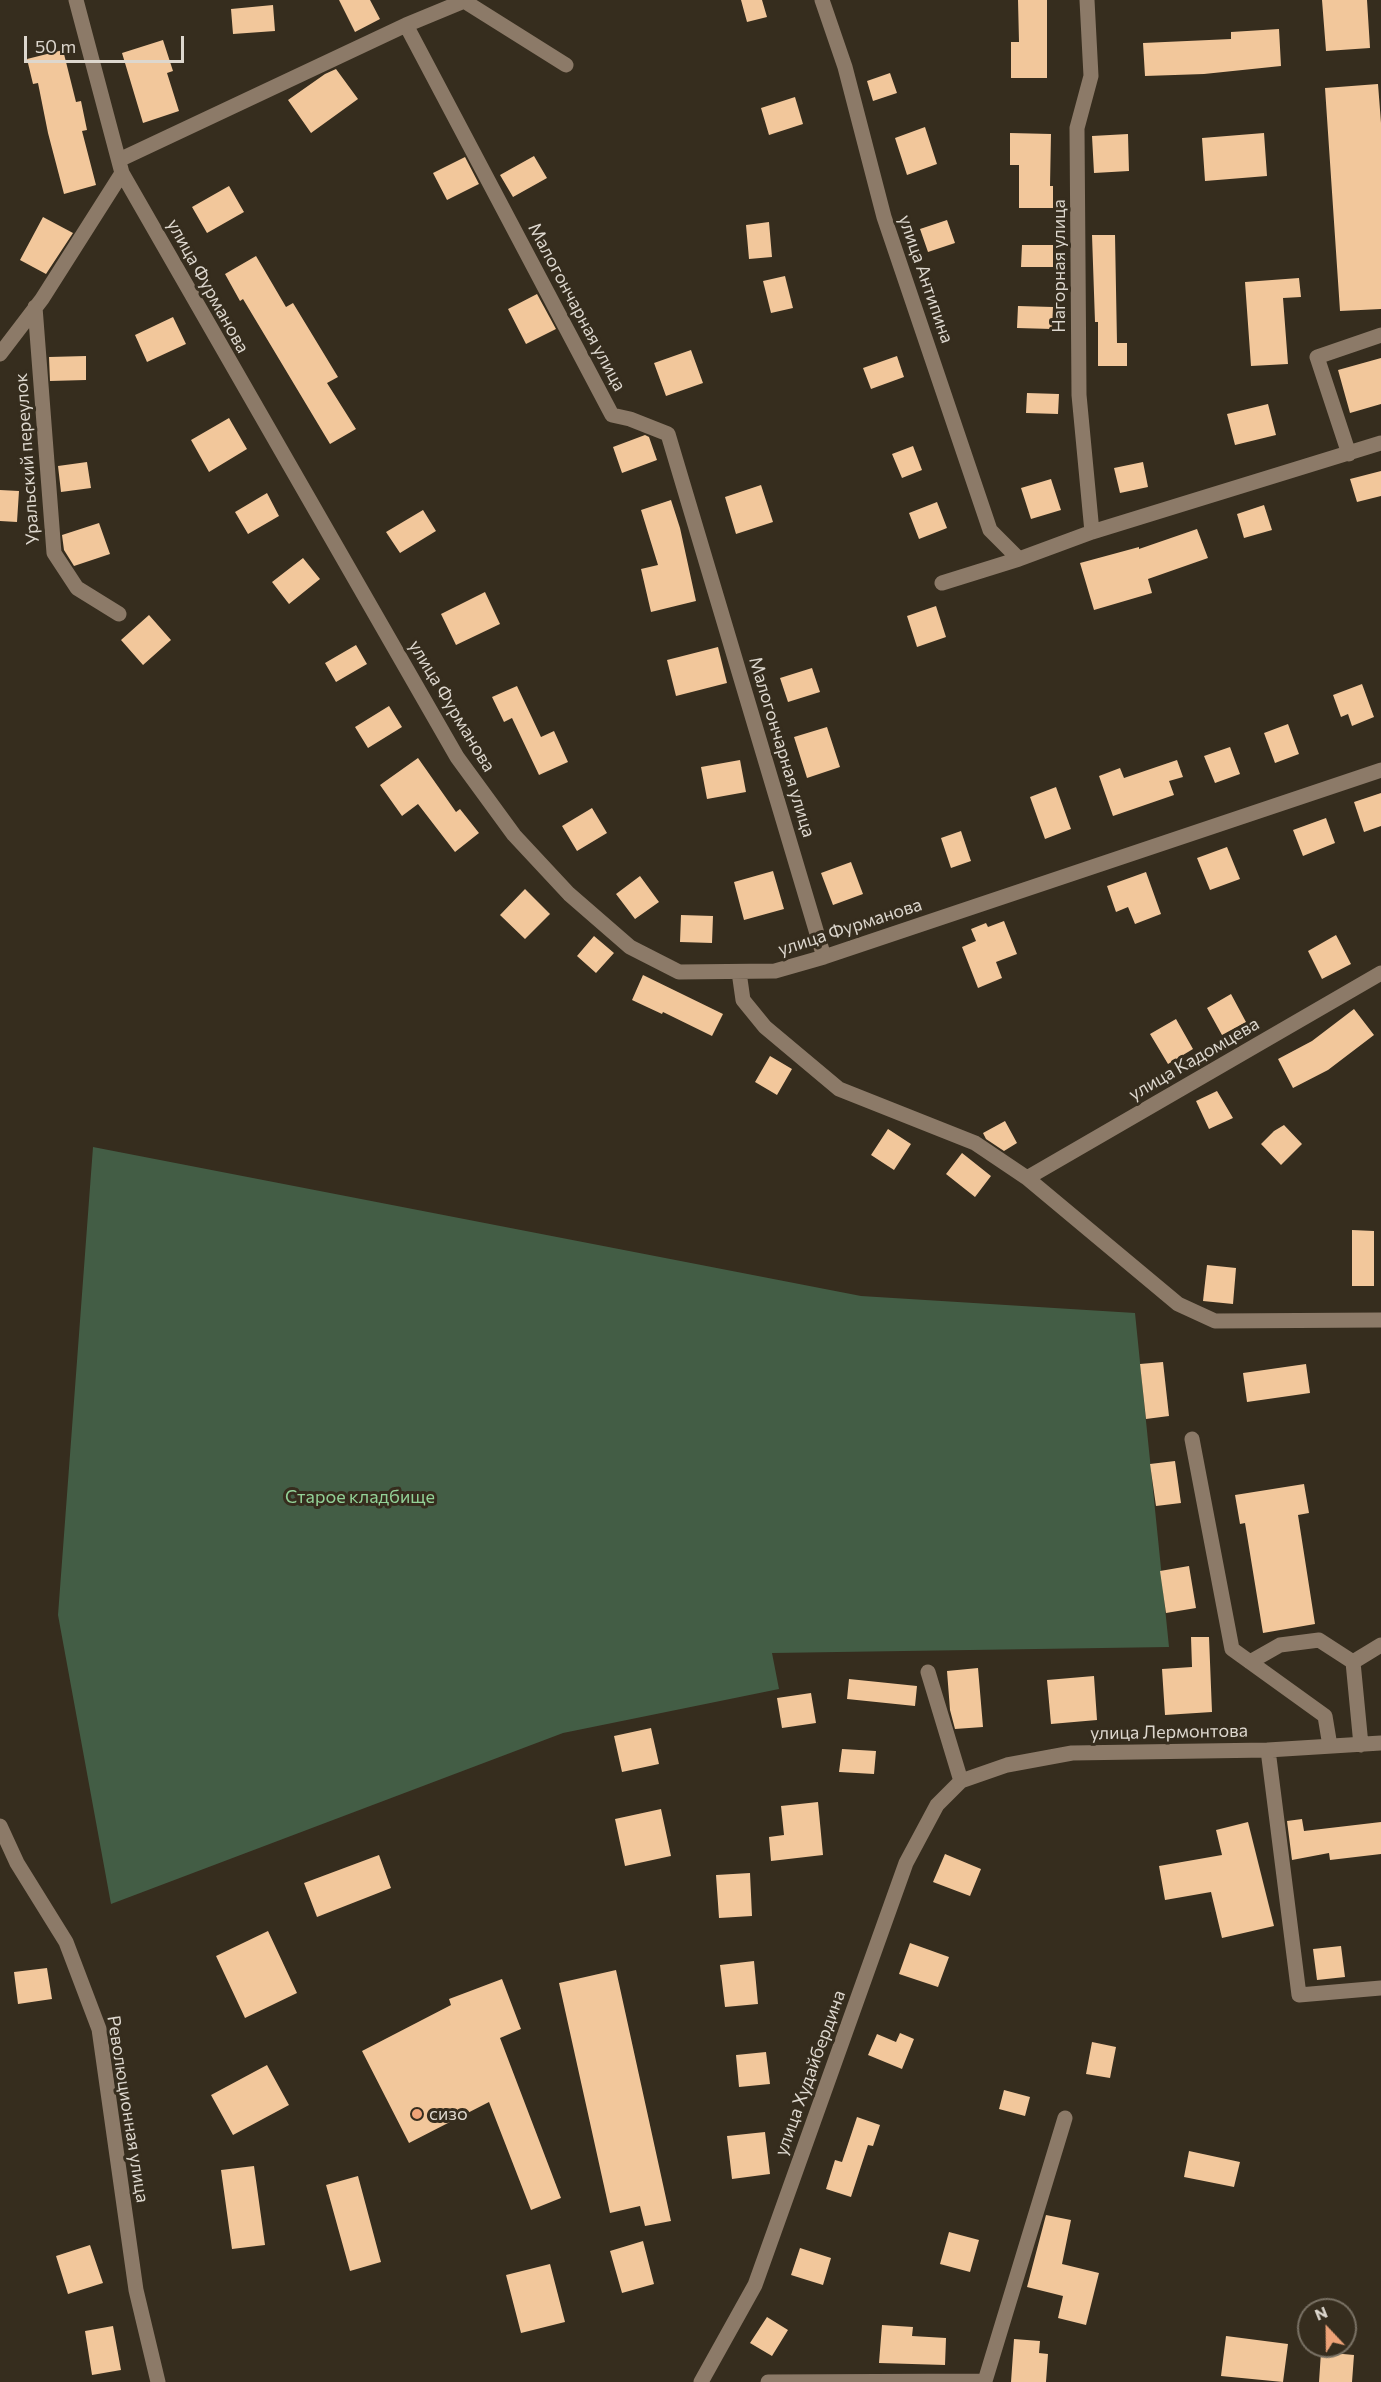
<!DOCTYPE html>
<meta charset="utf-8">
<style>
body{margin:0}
#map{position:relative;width:1381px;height:2382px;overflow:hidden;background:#362d1e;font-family:Commissioner,sans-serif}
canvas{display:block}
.north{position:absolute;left:1297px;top:2298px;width:60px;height:60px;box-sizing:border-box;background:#362d1e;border:2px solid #797164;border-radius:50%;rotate:338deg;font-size:16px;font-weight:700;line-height:24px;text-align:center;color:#ddd7ce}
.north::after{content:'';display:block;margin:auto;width:21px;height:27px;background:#efa378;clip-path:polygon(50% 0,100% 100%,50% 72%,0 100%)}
.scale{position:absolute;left:24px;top:36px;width:160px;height:27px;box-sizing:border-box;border:3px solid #ddd7ce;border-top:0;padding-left:8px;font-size:18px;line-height:21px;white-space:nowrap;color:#ddd7ce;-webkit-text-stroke:4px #362d1e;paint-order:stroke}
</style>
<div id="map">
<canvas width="1381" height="2382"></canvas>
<div class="north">N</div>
<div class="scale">50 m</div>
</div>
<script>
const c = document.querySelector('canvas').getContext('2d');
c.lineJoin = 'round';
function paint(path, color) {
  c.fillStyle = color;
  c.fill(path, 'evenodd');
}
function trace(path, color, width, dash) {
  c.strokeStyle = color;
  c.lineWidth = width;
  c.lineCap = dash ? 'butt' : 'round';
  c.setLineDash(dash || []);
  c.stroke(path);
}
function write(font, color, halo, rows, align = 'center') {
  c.font = font + ' Commissioner,sans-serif';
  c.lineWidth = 6;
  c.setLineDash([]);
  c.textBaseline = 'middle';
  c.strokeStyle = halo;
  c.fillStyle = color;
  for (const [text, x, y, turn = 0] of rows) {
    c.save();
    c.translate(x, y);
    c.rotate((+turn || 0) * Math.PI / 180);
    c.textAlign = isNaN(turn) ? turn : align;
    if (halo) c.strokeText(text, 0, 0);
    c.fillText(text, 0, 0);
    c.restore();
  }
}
paint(new Path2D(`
 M93 1147 861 1296 1135 1313 1169 1647 772 1653 779 1689 563 1733 111 1904 58 1615Z`), '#435d45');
paint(new Path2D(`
 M339 0H370L380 19 355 32Z
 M741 0H762L767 17 747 22Z
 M1018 0H1047V78H1011V42H1019Z
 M1322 0H1367L1370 48 1326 51Z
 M273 5 275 31 233 34 231 9Z
 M1279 29 1281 66 1204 74 1145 76 1143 43 1231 39V32Z
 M163 40 173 71 167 73 179 111 143 123 122 53Z
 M63 50 76 102 81 101 87 130 82 131 96 185 64 194 48 133 38 83 33 84 27 59Z
 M336 69 358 99 311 133 288 100 325 74Z
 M890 73 897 93 873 101 867 81Z
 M1378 84 1381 123V309L1340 311 1325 88Z
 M795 97 803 124 769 135 761 108Z
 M925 127 937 164 907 175 895 138Z
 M1010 133 1051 134 1050 186H1053V208H1019V165H1010Z
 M1264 133 1267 176 1205 181 1202 138Z
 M1128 134 1129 171 1094 173 1092 136Z
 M534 156 547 178 513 197 500 175Z
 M465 157 479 184 447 200 433 173Z
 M229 186 244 212 207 233 192 207Z
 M43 217 73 233 46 274 20 260Z
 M947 220 955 243 928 252 920 229Z
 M769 222 772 257 749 259 746 225Z
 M1092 235H1115L1117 343H1127V366H1098V322H1095Z
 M1022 245H1053V267H1021Z
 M256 256 286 307 293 303 338 377 327 383 356 429 330 444 243 299 240 301 225 274Z
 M785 276 793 308 771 313 763 281Z
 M1299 278 1301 297 1283 298 1288 364 1251 366 1245 282Z
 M537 294 556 329 526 344 508 309Z
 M1018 306 1053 307 1052 329 1017 328Z
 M173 317 186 344 147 362 135 335Z
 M691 350 703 383 666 396 654 363Z
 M86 356V380L50 381 49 357Z
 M897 356 904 377 871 389 863 368Z
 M1381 358V404L1350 413 1338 370Z
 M1027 393 1059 394 1058 414 1026 413Z
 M1268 404 1276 435 1235 445 1227 414Z
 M229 418 247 449 209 472 191 440Z
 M645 435 649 437 657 460 622 473 613 447Z
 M913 446 922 470 902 478 892 454Z
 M87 462 91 488 61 492 58 466Z
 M1143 462 1148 487 1120 493 1114 468Z
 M1381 471V496L1357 502 1350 479Z
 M1051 479 1061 510 1031 519 1021 488Z
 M761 485 773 522 736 534 725 497Z
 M0 490 19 491 17 522 0 521Z
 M267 493 279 516 248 534 235 512Z
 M671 500 680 528 696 601 651 612 641 569 658 565 641 510Z
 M937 502 947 528 919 539 909 513Z
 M1264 505 1272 530 1244 538 1237 514Z
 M423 510 436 531 400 553 386 532Z
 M99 523 110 554 74 566 64 550 62 535Z
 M1197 529 1208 558 1148 579 1152 593 1094 610 1080 563 1139 547V549Z
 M303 558 320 579 289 604 272 582Z
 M485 592 500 624 456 645 441 614Z
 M936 606 946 637 917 647 907 616Z
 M149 615 171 640 143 665 121 640Z
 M356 645 367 664 336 682 325 663Z
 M718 647 727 683 676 696 667 660Z
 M812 668 820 692 788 702 780 678Z
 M1362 684 1374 717 1352 726 1348 714 1341 717 1333 695Z
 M517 686 541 737 554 731 568 762 539 775 512 718 504 722 492 697Z
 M389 706 402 727 368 748 355 727Z
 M1288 724 1299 754 1275 763 1264 733Z
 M827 727 840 767 807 778 794 737Z
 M1230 747 1240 774 1215 783 1204 756Z
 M418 758 456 812 460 809 479 833 455 852 418 804 402 816 380 785Z
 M740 760 746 792 707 799 701 767Z
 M1177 760 1183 777 1169 781 1174 795 1113 816 1099 776 1120 768 1124 778Z
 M1056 787 1071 829 1045 839 1030 797Z
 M1381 793V826L1364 832 1354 802Z
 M592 808 607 833 577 851 562 826Z
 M1326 818 1335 843 1303 856 1293 830Z
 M961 831 971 861 951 868 941 838Z
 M1227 847 1240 879 1210 890 1197 858Z
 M851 862 863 894 833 905 821 873Z
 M773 871 784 909 744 920 734 882Z
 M1146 872 1161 914 1135 924 1128 907 1116 912 1107 886Z
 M640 876 659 902 635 919 616 894Z
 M525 889 550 914 525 939 500 915Z
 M681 915 713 916 712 943 680 942Z
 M1004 921 1017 954 996 962 1002 978 978 988 962 947 976 941 971 929 986 923 988 927Z
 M1336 935 1351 964 1322 979 1308 951Z
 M594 936 614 953 596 973 577 956Z
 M643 975 723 1014 712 1036 663 1012 662 1014 632 1000Z
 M1231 994 1246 1022 1222 1035 1207 1008Z
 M1354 1009 1374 1035 1328 1070 1293 1088 1278 1059 1312 1041Z
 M1176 1019 1193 1049 1168 1064 1150 1034Z
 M770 1056 792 1069 777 1095 755 1082Z
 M1217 1091 1233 1118 1209 1129 1196 1101Z
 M1005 1121 1017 1143 1004 1151 986 1139 983 1133Z
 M1284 1125 1302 1144 1281 1165 1261 1144 1274 1131Z
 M888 1129 911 1144 894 1170 871 1155Z
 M962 1153 991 1176 975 1197 946 1174Z
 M1352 1230 1374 1231V1286H1352Z
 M1207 1265 1236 1268 1233 1304 1203 1301Z
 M1163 1362 1169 1416 1146 1419 1140 1364Z
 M1306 1364 1310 1393 1247 1402 1243 1373Z
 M1175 1461 1181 1503 1156 1506 1150 1464Z
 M1304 1484 1309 1513 1298 1515 1315 1624 1263 1633 1245 1523 1240 1524 1235 1495Z
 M1189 1566 1196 1608 1166 1613 1160 1571Z
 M1191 1637H1209L1212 1712 1165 1715 1162 1669 1192 1667Z
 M978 1668 983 1727 955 1729 950 1710 947 1671Z
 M1094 1676 1097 1720 1051 1724 1047 1680Z
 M849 1679 917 1686 915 1706 847 1699Z
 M811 1693 816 1723 782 1728 777 1698Z
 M651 1728 659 1764 622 1772 614 1736Z
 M842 1749 876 1751 874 1774 839 1772Z
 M818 1802 823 1855 771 1861 769 1837 784 1835 781 1806Z
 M661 1809 671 1856 625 1866 615 1819Z
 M1302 1819 1304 1831 1381 1822V1854L1330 1860 1329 1853 1292 1860 1287 1821Z
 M1248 1822 1274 1926 1222 1938 1211 1892 1165 1900 1159 1866 1222 1855 1216 1830Z
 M945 1854 981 1869 970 1896 933 1882Z
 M379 1855 391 1888 317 1917 304 1883Z
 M750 1873 752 1916 719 1918 716 1875Z
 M268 1931 297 1993 245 2018 216 1956Z
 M910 1943 949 1957 938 1987 899 1974Z
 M1341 1946 1345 1977 1317 1980 1313 1949Z
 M754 1961 758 2004 725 2007 720 1965Z
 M47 1968 52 1999 18 2004 14 1972Z
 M616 1970 671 2221 645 2226 640 2206 610 2213 559 1983Z
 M502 1979 521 2029 500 2038 561 2198 531 2210 489 2102 409 2143 362 2051 451 2005 449 1999Z
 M900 2033 914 2039 902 2069 868 2055 877 2034 896 2042Z
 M1092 2042 1116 2047 1110 2078 1086 2074Z
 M766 2052 770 2084 739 2087 736 2055Z
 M267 2065 289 2105 233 2135 211 2095Z
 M1004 2090 1030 2097 1025 2116 999 2109Z
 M857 2117 880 2125 873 2146 868 2145 851 2197 826 2189 835 2160 842 2162Z
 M765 2132 770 2174 732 2179 727 2136Z
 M1189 2151 1240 2162 1234 2187 1184 2177Z
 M254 2166 265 2245 232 2249 221 2170Z
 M358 2176 381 2262 350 2271 326 2185Z
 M1046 2215 1071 2220 1062 2264 1099 2273 1086 2325 1058 2318 1063 2296 1027 2287Z
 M949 2232 979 2240 970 2272 940 2264Z
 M643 2241 654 2284 622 2293 610 2251Z
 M90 2245 103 2283 68 2294 56 2256Z
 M800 2248 831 2258 823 2285 791 2275Z
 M550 2264 565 2322 521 2333 506 2275Z
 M767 2317 788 2330 772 2356 750 2343Z
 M882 2325 913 2327 912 2336 946 2338 945 2365 879 2363Z
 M113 2326 121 2370 92 2375 85 2331Z
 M1226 2336 1288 2344 1283 2382 1221 2376Z
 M1014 2339 1040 2341 1039 2353 1048 2354 1046 2382H1011Z
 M1321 2352 1354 2355 1352 2382H1319Z`), '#f2c79b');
trace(new Path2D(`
 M76 0 122 173 457 757 514 835 569 894 630 947 679 972 775 971 824 957 1381 770
 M822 0 845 67 884 217 990 530 1019 559
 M1087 0 1091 76 1077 128 1079 395 1092 532
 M406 25 464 1 566 65
 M119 160 406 25 612 415 630 419 668 434 824 957
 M35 307 54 553 77 588 119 614
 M0 354 42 299 122 173
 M1349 454 1317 357 1381 335
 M942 583 1019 559 1092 532 1381 443
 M739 972 743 1000 765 1027 839 1089 975 1143 1027 1178 1178 1304 1215 1321 1381 1320
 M1027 1178 1381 973
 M1192 1439 1232 1649 1325 1716 1330 1746
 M1250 1662 1280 1645 1319 1640 1353 1662
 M928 1672 961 1781
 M1361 1745 1353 1662 1381 1645
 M1268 1750 1299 1995 1381 1988
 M0 1826 17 1863 66 1942 99 2029 136 2290 158 2382
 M701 2382 755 2285 906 1863 937 1805 961 1781 1007 1765 1072 1753 1268 1750 1381 1743
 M768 2382 985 2381 1065 2118`), '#8c7a68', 15);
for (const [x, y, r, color] of [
 [417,2114,6,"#efa378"]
]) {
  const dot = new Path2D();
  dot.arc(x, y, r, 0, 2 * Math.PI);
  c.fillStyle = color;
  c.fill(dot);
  trace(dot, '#362d1e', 2);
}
write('18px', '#ddd7ce', '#362d1e', [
 ["Нагорная улица",1059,266,-90],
 ["улица Антипина",926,279,71],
 ["улица Фурманова",208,286,61],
 ["Малогончарная улица",577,307,62],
 ["Уральский переулок",27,459,-94],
 ["улица Фурманова",452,706,59],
 ["Малогончарная улица",782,747,73],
 ["улица Фурманова",850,927,-18],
 ["улица Кадомцева",1194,1059,-30],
 ["улица Лермонтова",1169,1732,-1],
 ["улица Худайбердина",810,2073,-70],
 ["Революционная улица",128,2109,81]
]);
write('18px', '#93d297', '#362d1e', [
 ["Старое кладбище",360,1497]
]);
write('18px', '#ddd7ce', '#362d1e', [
 ["сизо",429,2114]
], 'left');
</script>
